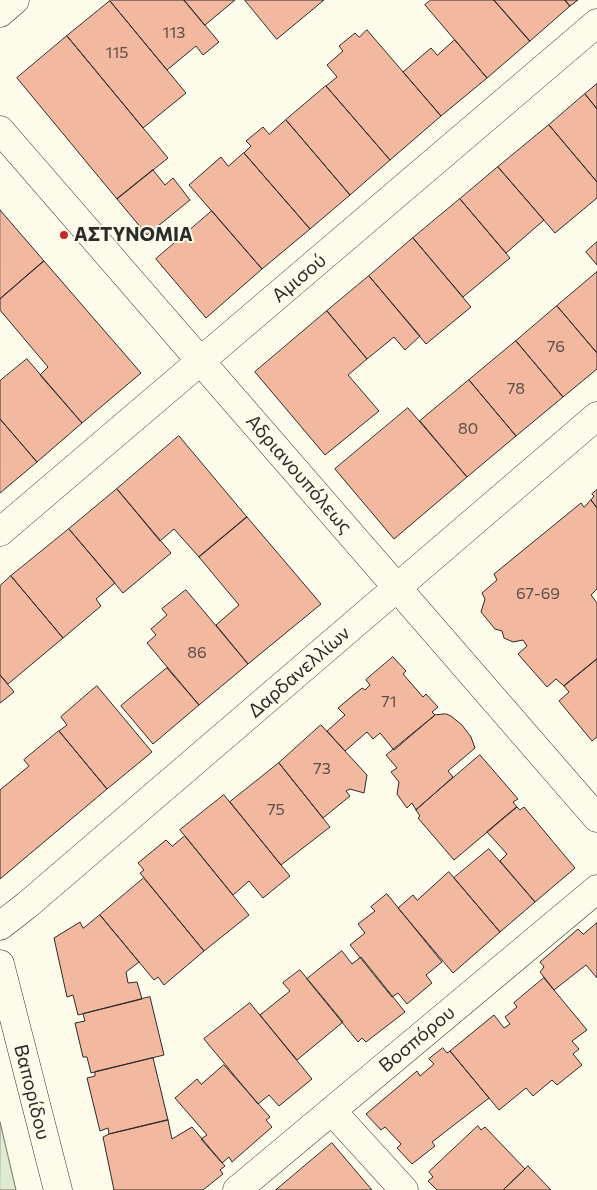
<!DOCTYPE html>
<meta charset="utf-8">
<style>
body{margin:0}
canvas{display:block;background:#fdfbea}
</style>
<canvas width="597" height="1190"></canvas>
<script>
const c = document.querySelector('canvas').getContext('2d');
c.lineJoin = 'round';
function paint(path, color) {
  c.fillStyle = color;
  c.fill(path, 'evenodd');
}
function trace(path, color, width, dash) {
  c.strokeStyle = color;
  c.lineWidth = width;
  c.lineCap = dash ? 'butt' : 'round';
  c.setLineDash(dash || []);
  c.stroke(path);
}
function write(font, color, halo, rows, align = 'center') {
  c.font = font + ' Commissioner,sans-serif';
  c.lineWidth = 4;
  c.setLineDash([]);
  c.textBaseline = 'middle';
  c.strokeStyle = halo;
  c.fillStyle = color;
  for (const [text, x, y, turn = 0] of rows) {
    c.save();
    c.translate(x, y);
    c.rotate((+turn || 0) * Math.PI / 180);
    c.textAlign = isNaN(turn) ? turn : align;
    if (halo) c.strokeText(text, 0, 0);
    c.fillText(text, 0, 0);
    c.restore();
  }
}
const green = new Path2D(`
 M0 1122 16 1190H0Z`);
paint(green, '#deebd1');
trace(green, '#74746e', 1);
const building = new Path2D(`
 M111 0H184L219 42 203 55 196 46 167 70 110 1Z
 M184 0H235L205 25Z
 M245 0H324L277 39Z
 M431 0H494L530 41 487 78 425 5Z
 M494 0H565L570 6 530 41Z
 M565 0H578L570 6Z
 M110 1 186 93 143 128 67 36Z
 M367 30 441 116 390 160 326 86 337 77 327 65 343 51 339 46 355 33 359 37Z
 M67 36 168 158 117 199 17 78Z
 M455 40 487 78 441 116 403 72 431 48 437 55Z
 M597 84V109L585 94Z
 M326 86 390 160 350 195 286 120Z
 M585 94 597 109V182L549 125Z
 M286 120 350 195 310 229 244 153 251 146 246 141 263 127 269 134Z
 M549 125 597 182V198L555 233 498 167Z
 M244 153 310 229 262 269 189 185 221 157 228 166Z
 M498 167 544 220 506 253 460 199Z
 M153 170 165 185 173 178 190 200 147 235 117 199Z
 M460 199 510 258 463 297 413 238Z
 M0 210 44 261 0 299Z
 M212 211 262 269 206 318 156 259Z
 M413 238 471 307 426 344 369 276Z
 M597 242V265L586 252Z
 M44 261 141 373 82 423 40 375 48 367 0 310V299Z
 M597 272V353L557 306Z
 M369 276 420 336 405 350 394 337 367 359 327 311Z
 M557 306 597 353V369L563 397 516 341Z
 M327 311 367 359 348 375 379 411 325 455 255 372Z
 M516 341 563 397 516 436 469 380Z
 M27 359 82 423 37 462 0 419V381Z
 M469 380 516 436 467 477 420 421Z
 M408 408 467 477 394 539 335 469Z
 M0 419 37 462 0 493Z
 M179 436 247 517 199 557 174 529 160 541 117 489Z
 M117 489 171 553 123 593 69 529Z
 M597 490V508L591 500 594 496 592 494Z
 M591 500 597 508V589L591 595 597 603V659L564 686 556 679 547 687 518 654 527 646 523 640 513 642 504 638 502 631 495 629 481 612 485 599 482 593 497 580 494 574 581 503 584 507Z
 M247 517 321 604 248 664 216 625 239 605 199 557Z
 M69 529 115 583 96 599 101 606 63 638 11 576Z
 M11 576 63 638 8 684 0 675V586Z
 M186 590 248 664 199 705 147 643 156 635 151 629 167 615 162 609Z
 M393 657 406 671 403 674 423 697 426 694 438 707 432 712 435 715 394 750 380 733 373 739 367 732 345 751 327 731 345 715 338 708 362 688 365 690 370 685 366 680Z
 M597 659V737L592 741 559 701 569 692 564 686Z
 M167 668 199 705 153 744 121 706Z
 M0 675 14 692 0 703Z
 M97 686 152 752 107 789 59 731 67 725 61 717Z
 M446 714 451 716 462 725 471 737 475 748 448 771 453 777 416 810 412 803 407 808 397 794 399 782 391 772 397 768 386 755 435 715Z
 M321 725 367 775 364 793 350 789 346 791 350 796 323 818 279 763Z
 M59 731 107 789 0 879V790L29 766 24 760Z
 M480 755 518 799 513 802 517 807 454 860 418 818 420 816 416 810Z
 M279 763 330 827 281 865 230 802Z
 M224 795 290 876 263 898 249 881 233 895 180 830Z
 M517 807 520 810 524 807 575 868 535 902 500 861 507 854 487 832Z
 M185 836 249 915 204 951 140 873 144 870 138 863 166 840 172 846Z
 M489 849 535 902 500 932 454 878Z
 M449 872 500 932 453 973 398 908 413 895 417 900Z
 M144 878 204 951 164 985 158 977 154 980 100 915Z
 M387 894 442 962 426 975 432 983 407 1004 398 993 392 997 350 945 365 933 358 924 375 911 371 907Z
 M100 915 139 962 126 972 128 983 137 982 142 999 78 1015 73 995 67 997 54 938 80 922 83 928Z
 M597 923V978L586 965 554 990 540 972 544 967 540 962 578 929 583 934Z
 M342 951 352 964 361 957 405 1012 366 1042 362 1038 358 1042 307 979Z
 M300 970 343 1022 297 1060 260 1015 290 991 283 983Z
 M544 978 587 1030 572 1041 579 1049 573 1054 582 1065 557 1085 552 1080 533 1096 526 1088 499 1110 450 1051 494 1015 504 1028 510 1024 505 1017 517 1007 514 1003Z
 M150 997 164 1055 91 1073 87 1057H83L75 1023 85 1021 83 1014Z
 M250 1003 312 1079 279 1106 269 1095 258 1104 204 1039Z
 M443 1048 447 1053 450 1051 489 1098 432 1142 435 1146 412 1164 397 1148 401 1144 385 1127 381 1130 366 1114 417 1071 420 1076 434 1064 429 1059Z
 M153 1058 168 1120 109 1134 108 1128 100 1131 87 1078 95 1076V1072Z
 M224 1065 270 1117 266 1120 272 1127 232 1162 229 1157 222 1163 201 1139 207 1135 175 1098 197 1079 201 1084Z
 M168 1120 172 1139 192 1127 225 1166 220 1170 223 1174 203 1190H114L103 1137 109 1134Z
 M478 1126 481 1130 485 1127 525 1169 503 1190H437L428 1181 433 1177 429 1172Z
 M332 1143 372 1190H276Z
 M528 1166 551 1190H503L525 1169Z`);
paint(building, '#f2b8a0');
trace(building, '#2b2b2b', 1);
const street = new Path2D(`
 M0 130 597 818
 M0 532 597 23
 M0 964 58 1190
 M332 1111 404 1190
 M237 1190 597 889`);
const secondary = new Path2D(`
 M0 13 15 0
 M0 926 27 905 597 416`);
trace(street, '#2b2b2b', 29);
trace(secondary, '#2b2b2b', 29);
trace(street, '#fdfbea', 28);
trace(secondary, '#fdfbea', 28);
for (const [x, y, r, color] of [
 [64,235,5,"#c62828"]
]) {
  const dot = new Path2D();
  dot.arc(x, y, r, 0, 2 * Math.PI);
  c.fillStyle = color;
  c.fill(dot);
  trace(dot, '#fdfbea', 2);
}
write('16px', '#5d4e48', null, [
 ["113",174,33],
 ["115",117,53],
 ["76",556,347],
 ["78",516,389],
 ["80",468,429],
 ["67-69",538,594],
 ["86",197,653],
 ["71",389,702],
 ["73",322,769],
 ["75",276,810]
]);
write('bold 19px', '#2b2b2b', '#fdfbea', [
 ["ΑΣΤΥΝΟΜΙΑ",74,235]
], 'left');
write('19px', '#2b2b2b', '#fdfbea', [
 ["Αμισού",299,278,-40],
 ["Αδριανουπόλεως",299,474,49],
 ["Δαρδανελλίων",299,672,-41],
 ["Βοσπόρου",417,1039,-40],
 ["Βαπορίδου",32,1092,76]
]);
</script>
